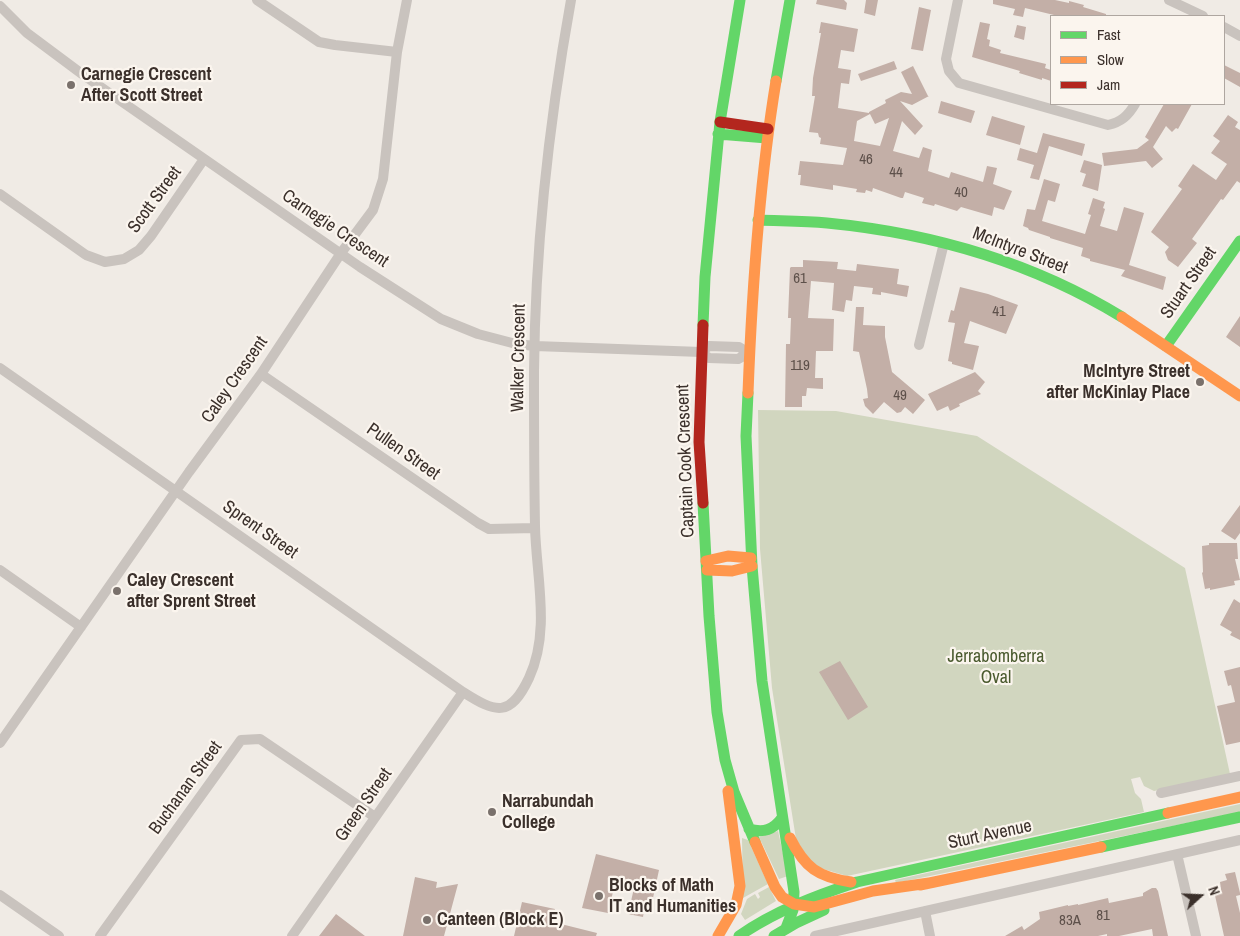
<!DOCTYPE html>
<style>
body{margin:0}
#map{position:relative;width:1240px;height:936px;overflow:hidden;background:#f0ebe5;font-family:"Archivo Narrow",sans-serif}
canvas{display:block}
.legend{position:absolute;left:1050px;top:15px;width:175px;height:90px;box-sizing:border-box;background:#fbf5ee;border:1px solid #aea6a0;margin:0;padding:6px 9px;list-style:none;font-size:15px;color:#3b302b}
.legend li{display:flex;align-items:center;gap:10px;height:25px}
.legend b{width:25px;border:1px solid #aea6a0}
.north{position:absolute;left:1175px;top:871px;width:50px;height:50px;-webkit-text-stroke:4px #fbf5ee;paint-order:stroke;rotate:70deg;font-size:14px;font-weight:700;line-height:20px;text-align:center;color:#3b302b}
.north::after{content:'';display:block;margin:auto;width:18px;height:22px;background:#3b302b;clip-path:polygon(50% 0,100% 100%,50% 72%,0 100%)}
</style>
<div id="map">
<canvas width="1240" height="936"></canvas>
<ul class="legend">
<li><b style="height:6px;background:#63d668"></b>Fast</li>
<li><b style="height:6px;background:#ff974d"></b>Slow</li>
<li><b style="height:6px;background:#b3261e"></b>Jam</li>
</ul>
<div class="north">N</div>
</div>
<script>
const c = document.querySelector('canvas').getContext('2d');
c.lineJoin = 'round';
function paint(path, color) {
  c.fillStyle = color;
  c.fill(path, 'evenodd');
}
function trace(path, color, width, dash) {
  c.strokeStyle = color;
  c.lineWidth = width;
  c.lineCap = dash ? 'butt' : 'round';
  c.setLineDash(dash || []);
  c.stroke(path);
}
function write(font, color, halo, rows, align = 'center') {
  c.font = font + ' "Archivo Narrow",sans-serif';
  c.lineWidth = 4.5;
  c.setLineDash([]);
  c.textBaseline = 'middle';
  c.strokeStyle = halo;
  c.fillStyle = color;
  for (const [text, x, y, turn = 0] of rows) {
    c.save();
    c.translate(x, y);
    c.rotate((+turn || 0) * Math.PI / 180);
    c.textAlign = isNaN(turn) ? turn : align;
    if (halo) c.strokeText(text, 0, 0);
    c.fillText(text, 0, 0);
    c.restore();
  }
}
paint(new Path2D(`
 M758 410 836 411 977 436 1185 568 1230 774 1154 791 1144 786 1140 777 1131 779 1135 793 1141 799 1144 812 847 876 813 866 796 839 772 688 760 549Z
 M1240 804V812L896 883 895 880Z
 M778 831 788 876 779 879 759 837Z
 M742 838 748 840 768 884 743 898Z
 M769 887 776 901 745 920 741 914 747 899 755 894 758 899 760 897 758 893Z`), '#d1d6bf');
paint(new Path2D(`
 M817 0H844L847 3 846 10 816 4Z
 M866 0H878L875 16 864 13Z
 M993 0H1055L1069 3V1L1084 5 1083 7 1106 14V16H1053L1054 15 1025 8 1023 17 1013 15 1015 9 993 4Z
 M919 7 931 10 923 51 911 49Z
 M821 22 858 29 854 52 841 50 838 68 851 70 849 84 841 83 838 108 869 113V112L886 103 885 100 901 92 912 94 901 72 913 66 928 96H929L912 105 900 101 923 126 915 135 902 121 893 151 919 158 923 147 932 150 928 171 949 178 951 172 983 182 987 166 997 168 993 184 1012 191 1004 210 994 207 992 216 961 207 957 211 935 204 934 206 922 203 924 198 905 192 903 198H901L873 188 872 192 866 190 865 193 856 192 857 189 833 185V190L800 185 801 175H798L800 161 843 165 847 148 820 144 821 138 819 137 818 133 809 132 815 96H812L813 78 821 33H819ZM870 114 875 124 889 118 880 146 854 141 857 121Z
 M980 22 990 24 987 39 990 40 989 46 1001 50 1000 53 1046 64 1045 68 1051 70V81L1042 78V80L1019 73 1020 71 972 57Z
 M1017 25 1026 27 1024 40 1014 37Z
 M894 61 897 69 861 81 858 74Z
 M1224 65 1240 73V87L1224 78Z
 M941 101 975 111 971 123 938 113Z
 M1164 104H1192L1178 129 1176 128 1172 132 1166 126 1153 147 1163 159 1152 168 1146 161 1104 166 1102 153 1137 149 1149 140 1145 137Z
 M1228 115 1238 122 1235 127 1240 130V183L1237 181 1223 200 1221 199 1192 239 1197 243 1178 267 1168 260 1165 252 1169 247 1151 232 1182 189 1178 186 1193 164 1216 180 1227 164 1211 153 1220 141 1213 136Z
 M992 116 1025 126 1020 145 986 135Z
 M1043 133 1085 144 1082 156 1049 146 1039 180 1030 178 1034 165 1017 160 1020 148 1037 153Z
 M1084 160 1102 165 1098 191 1082 186 1086 174 1080 172Z
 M1044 179 1060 184 1055 202 1048 200 1042 221 1085 234 1091 215 1088 214 1093 198 1105 202 1103 208 1105 209 1100 226 1117 231 1124 207 1144 213 1129 265 1166 277 1163 290 1121 276 1125 270 1090 261V259L1081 256 1083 248 1050 238V237L1029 230 1028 228 1023 226 1027 209 1035 210Z
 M803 260 838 262 837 269 856 271 857 264 899 269 897 284 909 286 907 297 881 292V295L872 294 873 288 854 286 852 301 846 300 844 312 832 310 834 283 811 281 808 318 834 319 833 351H816L815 378H823V389L807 388 806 396H802V407H785L786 344H790L791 318H788L790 268 791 267H803Z
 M960 287 988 294 1018 305 1006 334 970 321 964 343 979 346 973 370 952 364V362L948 361 955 323 948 322 951 310 954 311Z
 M856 307H864L863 325 885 326V337L892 372 925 400 913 414 905 407 901 412 897 413 884 402 873 414 865 406 863 399 868 398 867 389 859 352 853 351Z
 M1240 316V347L1226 337Z
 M975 372 985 382 978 391 981 394 959 404 960 406 950 411 948 406 937 411 928 394Z
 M1240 505V533L1235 540 1221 531Z
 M1209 543H1237L1238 559H1235L1240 580 1234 581 1235 585 1210 590V588L1205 589 1202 573 1203 572 1202 546 1209 545Z
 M1234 599 1240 603V640L1230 635 1232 632 1220 625Z
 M840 661 868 707 848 720 819 672Z
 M1240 667V742L1226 745 1217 706 1235 702 1231 685 1228 686 1224 671Z
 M596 854 659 870 650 912 644 910 643 917 628 914 635 884 616 879 608 913 582 908Z
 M1235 872 1240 893V895L1236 896 1240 913V936H1224L1214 891 1221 889 1220 882 1227 880 1225 874Z
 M415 877 437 882 436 888 458 884 444 936H403Z
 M1152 888H1156L1158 891 1168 936H1153L1152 929 1119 936H1107V934L1098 936H1005L1022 926 1024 930 1040 919 1039 912 1068 905V906L1078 904V905L1108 898 1109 903 1143 896V893Z
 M522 902 555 909 553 922 597 933 596 936H514Z
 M336 914 365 936H319Z`), '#c3afa7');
trace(new Path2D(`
 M257 0 319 42 335 45 397 52
 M958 0 946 59 949 71 959 83 1108 125C1121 122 1128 116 1135 104
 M1169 0 1203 16
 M0 6 27 33 82 74 360 267 441 319 478 334 516 344 535 346 701 352 709 346 739 347 749 353
 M1224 27 1240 36
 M0 194 86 255 105 262 124 259 139 250 151 236 204 159
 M919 345 944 243
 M701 352 709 358 738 359 749 353
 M0 368 463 692C496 713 510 718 529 678 551 631 536 576 535 526 534 475 534 423 534 372 535 247 549 122 571 0
 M261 374 478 523 489 529 535 528
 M0 570 81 627
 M0 743 189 472 261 374 341 253 373 210 383 179 397 52 407 0
 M1161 793 1240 776
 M1177 854 1196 936
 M0 895 59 936
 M925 911 930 936
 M100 936 241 740 260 739 375 817
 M292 936 463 692
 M815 936 1240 840`), '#c9c3be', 10);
trace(new Path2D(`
 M776 81 790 0
 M718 134 767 138
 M758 220C781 221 804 221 827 223 931 233 1032 262 1122 317
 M703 325 705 277 720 122 740 0
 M1166 346 1240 241
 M748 393 746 436 752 566 762 681 794 892 793 910 786 928
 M703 503 709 616 717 712 725 760 734 792 755 842
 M749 829C764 833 773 830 782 818
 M1101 847 1240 817
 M739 936C775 911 815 896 857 882L1168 813
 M774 936 796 923 824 910`), '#63d668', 11);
trace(new Path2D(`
 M1122 317 1240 396
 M748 393C752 288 759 184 776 81
 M706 561 728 556 751 558
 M707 570 732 571 752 566
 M1168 813 1240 797
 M790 838C805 868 818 877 851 882
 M755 842 775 887 782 897 794 904 814 907 873 891 929 883
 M920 885 1101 847
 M718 936 736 905 740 886 728 791`), '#ff974d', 11);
trace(new Path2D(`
 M720 122 768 129
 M703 503 699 442 703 325`), '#b3261e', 11);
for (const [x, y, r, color] of [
 [71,85,5,"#7a716c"],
 [1200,382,5,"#7a716c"],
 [117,591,5,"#7a716c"],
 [492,812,5,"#7a716c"],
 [599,896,5,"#7a716c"],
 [427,920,5,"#7a716c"]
]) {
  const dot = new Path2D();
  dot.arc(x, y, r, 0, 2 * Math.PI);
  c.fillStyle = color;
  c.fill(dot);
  trace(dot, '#fbf5ee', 2);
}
write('15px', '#5d504a', null, [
 ["46",866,160],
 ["44",896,173],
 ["40",961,193],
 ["61",800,279],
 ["41",999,312],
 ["119",800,366],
 ["49",900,396],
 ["81",1103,916],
 ["83A",1070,921]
]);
write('bold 18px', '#3b302b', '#fbf5ee', [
 ["Carnegie Crescent",81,75],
 ["After Scott Street",81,96],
 ["McIntyre Street",1190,372,"right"],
 ["after McKinlay Place",1190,393,"right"],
 ["Caley Crescent",127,581],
 ["after Sprent Street",127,602],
 ["Narrabundah",502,802],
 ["College",502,823],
 ["Blocks of Math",609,886],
 ["IT and Humanities",609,907],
 ["Canteen (Block E)",437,920]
], 'left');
write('18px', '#3b302b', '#fbf5ee', [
 ["Scott Street",155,200,-54],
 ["Carnegie Crescent",335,229,34],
 ["McIntyre Street",1020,251,21],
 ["Stuart Street",1189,283,-55],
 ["Walker Crescent",519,358,-89],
 ["Caley Crescent",235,380,-55],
 ["Pullen Street",403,452,35],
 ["Captain Cook Crescent",686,461,-92],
 ["Sprent Street",260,530,35],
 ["Buchanan Street",186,788,-54],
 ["Green Street",364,805,-55],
 ["Sturt Avenue",990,835,-12]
]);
write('18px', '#4a5a2e', '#fbf5ee', [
 ["Jerrabomberra",996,657],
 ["Oval",996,678]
]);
</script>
